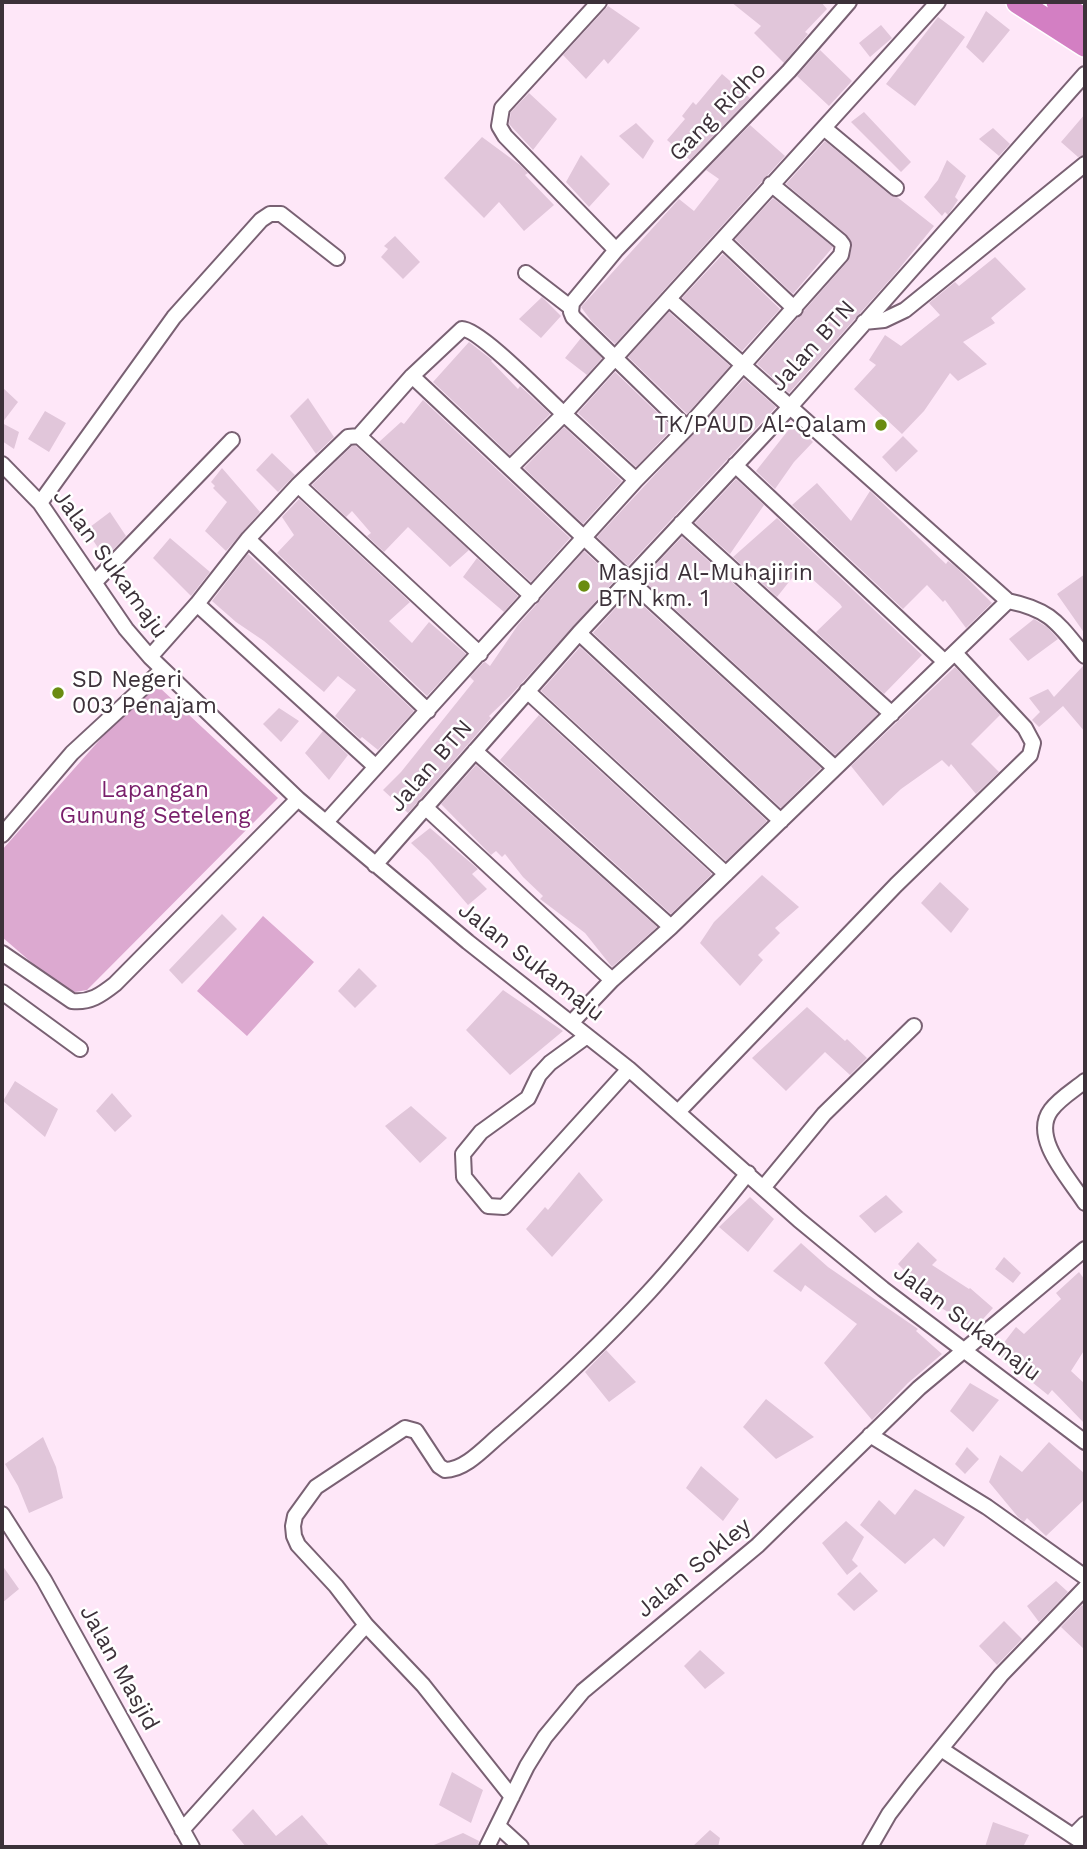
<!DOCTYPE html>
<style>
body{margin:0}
#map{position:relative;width:1087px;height:1849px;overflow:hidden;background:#fee7f8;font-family:"Work Sans",sans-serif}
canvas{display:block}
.frame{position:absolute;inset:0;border:4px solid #3c3139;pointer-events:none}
</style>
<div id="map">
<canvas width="1087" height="1849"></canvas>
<div class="frame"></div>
</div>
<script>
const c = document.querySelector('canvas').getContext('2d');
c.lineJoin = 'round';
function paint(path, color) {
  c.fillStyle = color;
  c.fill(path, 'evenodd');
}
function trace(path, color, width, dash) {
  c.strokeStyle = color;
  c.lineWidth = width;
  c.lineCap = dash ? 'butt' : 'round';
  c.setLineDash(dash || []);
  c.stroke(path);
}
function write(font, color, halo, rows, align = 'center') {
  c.font = font + ' "Work Sans",sans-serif';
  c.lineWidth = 5;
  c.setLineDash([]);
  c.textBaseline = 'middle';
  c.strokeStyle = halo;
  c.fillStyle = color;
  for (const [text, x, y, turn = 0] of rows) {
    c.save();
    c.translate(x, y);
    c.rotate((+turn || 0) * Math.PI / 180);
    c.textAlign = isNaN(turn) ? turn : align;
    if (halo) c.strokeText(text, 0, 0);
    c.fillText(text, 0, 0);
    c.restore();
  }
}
paint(new Path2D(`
 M159 687 278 798 87 990 75 992 60 987 2 937V850L112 726 152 690Z
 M263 916 314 962 247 1036 197 991Z`), '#dca9d0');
paint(new Path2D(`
 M731 2H821L827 9 805 32 808 34 784 63 754 33 761 26Z
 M608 6 640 28 608 64 604 59 586 79 563 55Z
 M986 11 1010 30 983 63 966 47Z
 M938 17 965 37 915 106 886 84Z
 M881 25 892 38 870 57 859 43Z
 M820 50 852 81 829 106 797 76Z
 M722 74 750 98 690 160 667 140 685 119 682 116 693 102 696 105Z
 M529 93 557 119 533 150 509 124 511 112Z
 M864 112 911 162 901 172 851 122Z
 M1085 114V155L1078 157 1061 142Z
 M636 123 654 141 643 159 619 136Z
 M750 125 785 156 615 344 592 322 581 307 679 199 694 211 719 179 706 170Z
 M993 128 1010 144 999 156 979 139Z
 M482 137 520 165 528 173 525 175 554 205 524 231 499 202 484 218 444 178Z
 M825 141 890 195 897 197 934 226 894 275 789 393 757 364 848 261 852 247 846 234 786 184Z
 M581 155 610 184 589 207 566 182Z
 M947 160 966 176 955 197 958 200 948 215 945 212 942 216 924 197 938 180Z
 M773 198 833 247 793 294 735 239Z
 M395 236 420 262 403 279 381 257 388 249 384 246Z
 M723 254 780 309 742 351 682 298Z
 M995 257 1026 289 991 318 995 323 963 342 987 364 958 381 950 373 924 411 902 434 854 389 876 365 869 360 885 335 901 346 940 315 929 303 955 282 959 286Z
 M542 297 561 316 541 338 519 319Z
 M669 312 730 366 687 414 628 357Z
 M581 338 602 358 587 375 565 358Z
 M469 342 492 360 491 361 518 389 520 386 550 414 510 455 433 382Z
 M615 372 673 428 636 467 578 413Z
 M744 379 776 407 628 566 597 537Z
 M2 387 18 402 2 423 19 432 14 449 2 441Z
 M308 398 334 437 316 454 290 416Z
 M423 400 570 538 531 582 379 442 401 422 404 424Z
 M45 411 66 423 49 452 28 439Z
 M794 423 813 442 794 462 775 489 756 471Z
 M564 427 622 481 583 524 524 468Z
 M903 436 918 451 896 472 882 457Z
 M352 446H356L469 550 450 567 408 527 384 552 367 536 371 533 352 511 346 517 312 485Z
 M272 453 295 475 278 492 256 470Z
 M222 468 260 512 226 551 205 531 227 502 213 488 215 486 211 482Z
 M736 479 764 505 730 554 695 523Z
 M817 483 851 521 870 491 946 564 948 561 956 567 992 603 966 628 945 600 943 602 927 585 903 609 792 505Z
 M299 499 410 602 389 621 412 643 429 622 466 654 427 696 277 553 294 535 282 517Z
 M110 512 126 536 105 558 86 530Z
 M777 518 922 655 884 694 816 632 842 607 840 604 800 568 777 597 733 557Z
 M682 537 878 714 835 755 642 579Z
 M170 538 210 572 191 596 153 558Z
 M584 551 615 580 510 696 489 716 491 718 408 813 383 790 401 772 474 681 470 677 483 663 485 662 490 666 518 625Z
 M248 554 414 711 378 750 362 737 360 739 335 716 356 690 338 676 324 692 264 641 236 622 212 601Z
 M477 558 518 596 504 612 463 577Z
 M1085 574V634L1057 594Z
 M629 593 821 768 781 808 593 633Z
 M1034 619 1047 627 1058 639 1028 661 1009 639Z
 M580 647 767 821 726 861 541 691Z
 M1084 665 1085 732 1063 706 1039 727 1032 720 1040 712 1029 698 1048 689 1054 697Z
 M955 667 1000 715 971 744 999 772 976 794 951 764 949 767 942 760 901 789 883 806 851 766Z
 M279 708 299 721 281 742 263 724Z
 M539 715 712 874 671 914 500 760Z
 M323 731 348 755 329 780 305 753Z
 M476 765 657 927 612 967 585 933 540 899 543 896 523 877 505 854 502 857 496 851 491 855 441 804Z
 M430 828 478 869 472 874 487 889 468 905 429 860 411 843Z
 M762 875 799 907 775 928 780 933 758 955 763 960 740 986 700 943 714 922Z
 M940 882 969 909 951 933 921 903Z
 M222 914 237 929 182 984 169 970Z
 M359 968 377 986 355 1008 338 991Z
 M503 990 563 1031 510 1075 466 1030Z
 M807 1007 845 1041 847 1039 867 1058 850 1075 825 1052 786 1091 752 1058Z
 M15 1081 58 1109 45 1137 3 1101Z
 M112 1093 132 1116 115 1132 96 1111Z
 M411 1106 447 1138 420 1163 385 1126Z
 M579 1172 603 1200 552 1257 526 1229 545 1207 548 1210Z
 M886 1195 903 1212 875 1233 859 1216Z
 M750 1197 774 1219 748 1252 719 1227Z
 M918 1242 937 1260 932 1265 969 1289 970 1288 993 1308 974 1329 940 1307 898 1264Z
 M801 1243 828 1267 918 1329 916 1331 942 1354 908 1383 872 1420 824 1363 857 1324 805 1285 801 1292 773 1271Z
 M1004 1257 1021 1273 1013 1283 995 1269Z
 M1079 1272 1085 1280V1349L1071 1371 1085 1384V1424L1052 1390 1048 1395 996 1353 1016 1327 1024 1334 1061 1299 1056 1293Z
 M606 1350 636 1382 609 1402 585 1372Z
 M970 1383 999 1400 973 1432 950 1411Z
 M766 1399 814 1437 776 1459 743 1427Z
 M43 1437 56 1467 63 1498 29 1513 18 1486 5 1464Z
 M1049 1442 1085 1474V1499L1046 1536 1027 1518 1024 1522 1018 1517 989 1482 1000 1455 1022 1472Z
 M967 1447 979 1459 965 1474 955 1464Z
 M701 1466 739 1499 723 1521 686 1488Z
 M915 1489 965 1517 944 1547 934 1538 905 1564 860 1525 879 1500 895 1515Z
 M846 1521 864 1537 852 1560 858 1566 847 1575 822 1543Z
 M2 1565 19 1589 2 1603Z
 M860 1572 878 1591 854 1611 837 1594Z
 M1056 1581 1068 1592 1039 1622 1027 1606Z
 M1082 1605 1085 1608V1650L1061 1627Z
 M1004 1621 1022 1639 997 1665 979 1646Z
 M700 1650 725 1673 705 1689 684 1666Z
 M452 1772 483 1790 471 1823 439 1805Z
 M253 1809 276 1836 302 1815 330 1847H246L232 1830Z
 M993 1822 1029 1835 1023 1847H985Z
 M710 1830 720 1838 718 1847H692Z
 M463 1833 479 1841 477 1847H429Z`), '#e1c6da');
const minor = new Path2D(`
 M599 2 502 108 499 126 505 136 616 250 572 303 571 312 573 317 687 428
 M824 128 896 188
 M722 240 795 309
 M616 250 789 71 849 2
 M526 273 570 307
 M864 322 884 320 905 310 1085 164
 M359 436 412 376
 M2 464 40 503 126 629 150 657 298 799 468 942 629 1069 799 1220 883 1289 1085 1442
 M735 465 945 662
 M510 468 564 414C547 399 480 329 462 329L412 376 628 579 835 768
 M636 480 687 428 841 255 843 245 840 241 771 184
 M298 485 480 654
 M40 503 174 317 261 220 270 214H281L337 258
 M681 523 892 714
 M248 539 428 711
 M95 582 232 440
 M1008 601C1052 610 1058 624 1085 656
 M197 604 376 767
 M579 633 781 821
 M150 657 197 604 248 539 298 485 348 437 359 436 532 596
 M527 691 726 874
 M475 751 671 927
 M425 807 612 980
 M326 822 636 480 564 414 938 2
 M2 835 72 753 162 670
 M375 865 579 633 789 408 1085 74
 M2 953 72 1001C90 1003 101 995 115 984L298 799
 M2 992 80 1049
 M571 1023 612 980 671 927 1008 601 669 299
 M587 1036 550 1063 539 1075 528 1098 481 1132 463 1154 464 1177 488 1206 504 1207 629 1069
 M1085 1081C1074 1090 1060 1098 1051 1110 1030 1138 1070 1179 1085 1203
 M678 1112 896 885 1030 755 1033 743 1025 728 955 653
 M763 1188 824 1114 914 1026
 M870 1435 987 1507 1085 1577
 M2 1514 44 1580 192 1847
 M941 1749 1085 1844
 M512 1797 423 1685 366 1625 336 1586 298 1545 294 1536 293 1526 295 1516 316 1487 405 1428 416 1431 439 1466 445 1470C466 1470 486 1446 502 1433 553 1389 603 1342 649 1292 684 1254 716 1213 748 1173
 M498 1826 521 1847
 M182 1830 366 1625
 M1073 1836 1085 1824
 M487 1847 527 1766 545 1737 583 1691 758 1545 919 1388 1085 1249
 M870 1847 889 1814 912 1784 1001 1675 1085 1588`);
const trunk = new Path2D(`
 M1018 2 1085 45
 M1058 2 1085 21`);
trace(minor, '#796173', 18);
trace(trunk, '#fff', 26);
trace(minor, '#fff', 14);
trace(trunk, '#d37fc3', 23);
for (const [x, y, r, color] of [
 [881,425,7,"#6a8c11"],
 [584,586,7,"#6a8c11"],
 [58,693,7,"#6a8c11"]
]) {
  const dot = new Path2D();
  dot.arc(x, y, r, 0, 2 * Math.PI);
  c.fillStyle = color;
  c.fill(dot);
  trace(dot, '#fff', 2.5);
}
write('23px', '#3c3139', '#fff', [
 ["Gang Ridho",718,112,-46],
 ["Jalan BTN",813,346,-48],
 ["Jalan Sukamaju",110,564,54],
 ["Jalan BTN",431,766,-49],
 ["Jalan Sukamaju",531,962,38],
 ["Jalan Sukamaju",967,1323,37],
 ["Jalan Sokley",694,1568,-40],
 ["Jalan Masjid",119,1668,61]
]);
write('23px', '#3c3139', '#fff', [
 ["TK/PAUD Al-Qalam",867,425,"right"],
 ["Masjid Al-Muhajirin",598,573],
 ["BTN km. 1",598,599],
 ["SD Negeri",72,680],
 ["003 Penajam",72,706]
], 'left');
write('23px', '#791f6b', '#fff', [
 ["Lapangan",155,790],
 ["Gunung Seteleng",155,816]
]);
</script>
